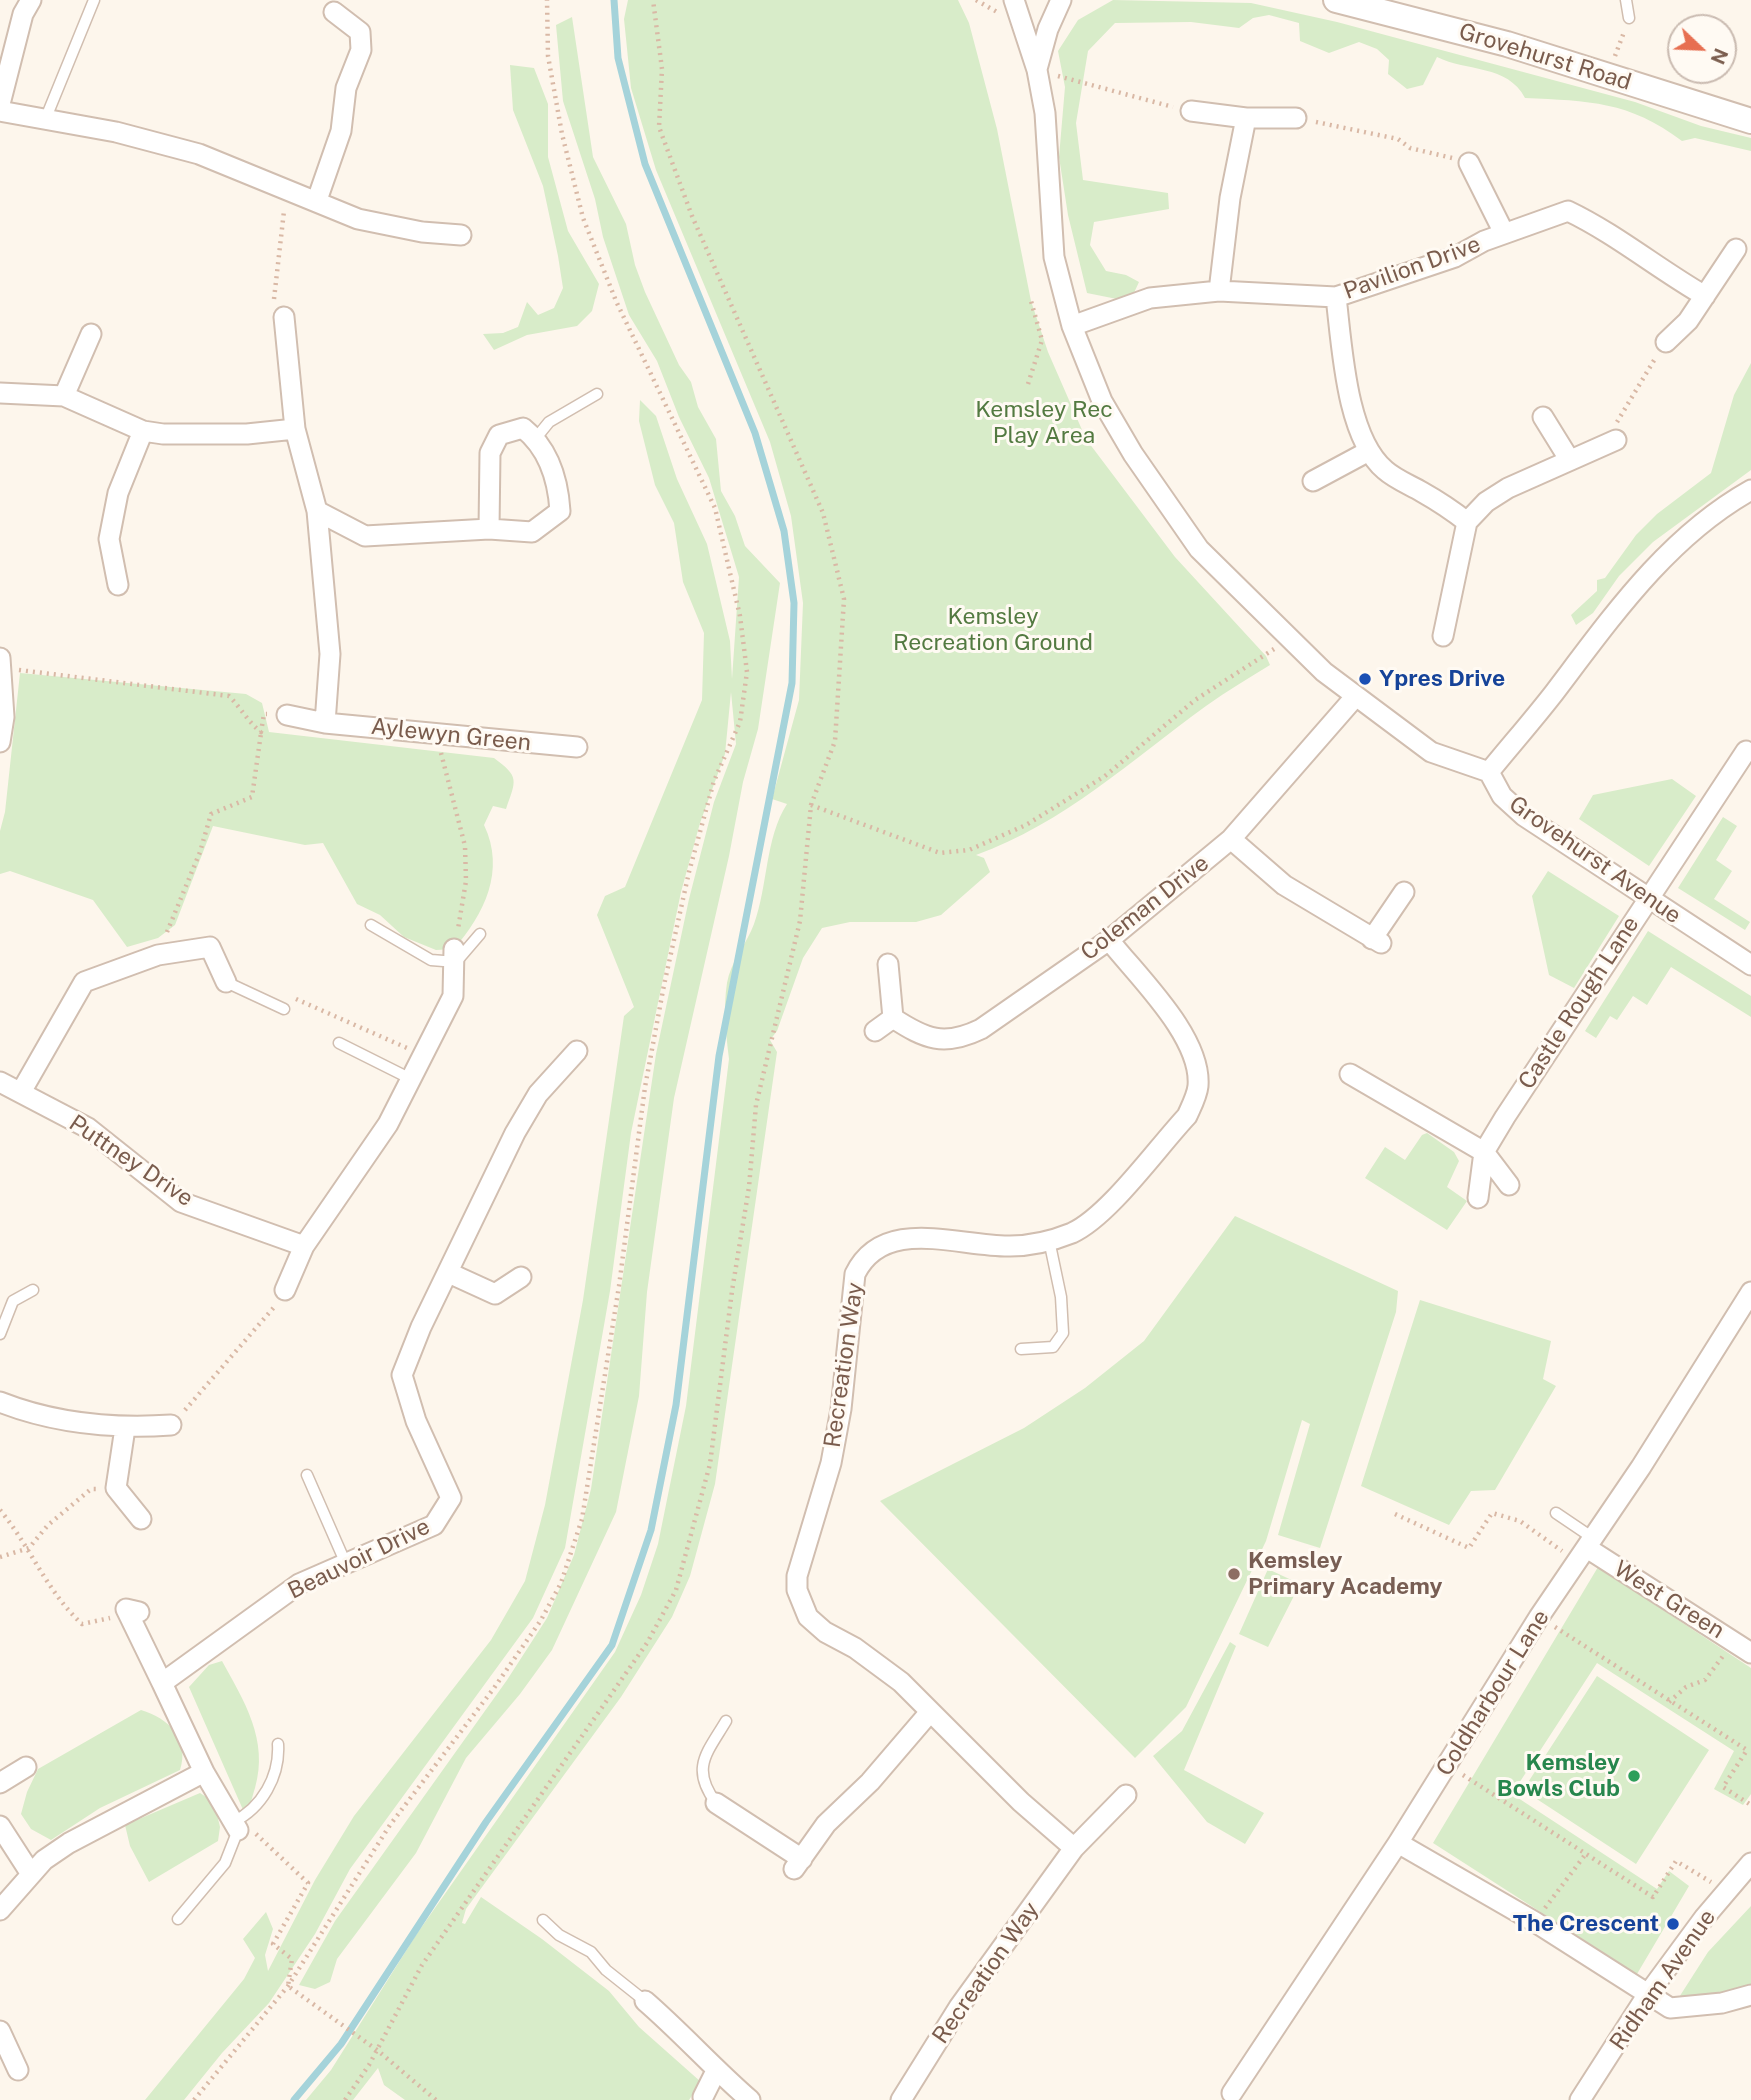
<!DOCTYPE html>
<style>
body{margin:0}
#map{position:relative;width:1751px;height:2100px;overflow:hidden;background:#fdf6ec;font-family:"Public Sans",sans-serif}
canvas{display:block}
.north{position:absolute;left:1667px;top:14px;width:70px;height:70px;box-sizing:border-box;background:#fffaf3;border:2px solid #cabbb1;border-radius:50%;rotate:113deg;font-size:19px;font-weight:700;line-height:28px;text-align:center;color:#7a5c4d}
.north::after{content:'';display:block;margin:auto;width:24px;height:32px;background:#e76f51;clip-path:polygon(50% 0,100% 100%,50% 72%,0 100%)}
</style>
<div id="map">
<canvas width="1751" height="2100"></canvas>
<div class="north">N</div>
</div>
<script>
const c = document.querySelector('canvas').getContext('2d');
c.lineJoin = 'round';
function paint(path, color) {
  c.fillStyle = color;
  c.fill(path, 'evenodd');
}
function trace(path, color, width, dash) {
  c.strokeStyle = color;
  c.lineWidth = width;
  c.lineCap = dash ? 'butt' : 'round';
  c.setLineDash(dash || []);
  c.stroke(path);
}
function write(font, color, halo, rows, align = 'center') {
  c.font = font + ' "Public Sans",sans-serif';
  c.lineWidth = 6;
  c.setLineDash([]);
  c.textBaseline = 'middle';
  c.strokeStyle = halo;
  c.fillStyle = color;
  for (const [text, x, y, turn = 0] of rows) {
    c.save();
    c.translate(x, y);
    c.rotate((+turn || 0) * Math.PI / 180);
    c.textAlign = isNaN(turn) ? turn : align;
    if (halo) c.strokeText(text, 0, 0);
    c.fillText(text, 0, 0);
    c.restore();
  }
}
paint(new Path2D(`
 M628 0H958L969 23 997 129 1031 301 1048 352 1086 439 1175 557 1266 656 1270 665C1249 678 1227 691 1206 706 1133 759 1063 824 976 855L984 858 990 872 941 915 916 922H850L822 928 803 958 777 1031 770 1040 777 1052 715 1484 690 1576 672 1617 621 1697 466 1909 462 1923 465 1924 481 1897 542 1939 609 1991 639 2027 701 2082 689 2100H405L384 2085 378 2068 353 2100H306L331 2070 416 1935 615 1652 641 1595 658 1544 686 1406 729 1059C726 1034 723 1008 727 983 730 963 747 943 754 924 768 886 765 838 787 804L772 799 799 700 803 603 791 516 770 442 656 170 631 88 624 19Z
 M1113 0 1251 3 1337 22 1635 102 1701 126 1751 138V151L1695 138 1682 141C1629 101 1589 101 1525 98 1507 64 1467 72 1437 57L1423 85 1407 89 1388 74 1389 60 1377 49 1359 42 1329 53 1300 41 1299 23 1269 15 1253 18 1239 28 1191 22 1115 23 1088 51 1076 123 1083 180 1168 193 1169 209 1094 222 1090 245 1106 271 1126 275 1139 282 1133 295 1117 299 1087 293 1068 215 1059 157 1065 87 1058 51 1078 20Z
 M572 17 593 157 626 224 635 265 645 292 679 365 691 382 698 407 716 439 721 491 735 516 745 546 780 583 758 729 743 782 729 856 674 1098 647 1292 639 1396 616 1512 552 1650 520 1694 466 1758 416 1853 337 1959 330 1982 315 1989 299 1985 335 1921 507 1680 547 1618 574 1555 591 1489 656 1054 689 899 714 802 736 744 731 692 725 754 700 823 681 892 631 1133 610 1291 565 1548 533 1618 350 1869 315 1934 269 2003 222 2053 184 2100H145L244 1979 255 1958 243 1939 266 1912 273 1929 265 1955 268 1971 315 1880 354 1816 491 1640 525 1581 545 1505 583 1300 624 1016 634 1007 597 915 605 896 625 887 702 700 704 633 683 582 674 523 655 485 639 421 640 400 656 416 677 479 707 544 730 641 732 679 739 577 709 478 679 417 657 361 629 315 603 237 595 199 563 101 556 25Z
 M510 65 534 68 548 104V157L568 231 599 284 592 311 577 326 527 335 494 350 483 334 503 333 518 327 527 302 538 315 554 308 563 288 558 256 543 186 513 110Z
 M1751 363V470L1653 542 1619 576 1593 613 1576 625 1571 615 1597 591V580L1605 578 1636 535 1657 514 1711 473 1734 395Z
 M20 673 246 694 262 703 269 732 494 758C520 777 516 780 506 809L493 806 484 825C506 871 484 914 454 949L436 950 404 937 380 915 357 904 323 843 305 845 213 826 175 925 158 938 127 947 93 900 10 871 0 874V831L5 812Z
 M1672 779 1696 796 1649 866 1579 819 1593 795Z
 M1723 817 1737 826 1716 860 1732 871 1714 899 1750 922 1745 930 1678 888Z
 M1548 871 1619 916 1574 988 1549 975 1532 896Z
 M1648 931 1751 996V1017L1671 967 1647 1005 1633 996 1617 1020 1610 1016 1596 1038 1585 1031Z
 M1427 1133 1454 1152 1459 1161 1447 1187 1467 1201 1447 1230 1365 1178 1385 1147 1405 1160 1422 1135Z
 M1235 1216 1398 1291 1396 1312 1320 1548 1278 1535 1310 1424 1302 1420 1266 1541 1186 1707 1135 1758 880 1501 1024 1428 1085 1388 1144 1341Z
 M1420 1300 1551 1341 1543 1379 1556 1386 1495 1490 1471 1491 1449 1525 1361 1486Z
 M1598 1567 1751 1668V1794L1743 1805 1714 1789 1734 1751 1597 1663 1512 1794 1657 1889 1669 1871 1689 1886 1637 1974 1433 1843Z
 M1268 1569 1300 1584 1268 1647 1239 1634Z
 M1230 1642 1236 1646 1184 1770 1264 1813 1245 1844 1207 1822 1153 1756 1182 1731Z
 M222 1661C244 1701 269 1740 255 1788 252 1797 251 1806 244 1812L189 1687 209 1665Z
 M1597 1676 1709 1750 1636 1864 1523 1790Z
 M141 1710C169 1718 190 1740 180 1770L100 1808 51 1840 31 1829 21 1814 27 1792 38 1769Z
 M200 1793 214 1802 220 1827 218 1841 149 1882 130 1846 125 1825Z
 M1751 1906V1985L1725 1995 1676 2002 1708 1952Z`), '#d8ecc9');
trace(new Path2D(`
 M294 2100 341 2044 486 1822 612 1645 651 1530 676 1405 719 1056 792 683 794 603 784 531 755 433 645 164 618 58 614 0`), '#a5d3da', 7);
const service = new Path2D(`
 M1626 0 1629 18
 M45 120 94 0
 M536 438 549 422 597 394
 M371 925 431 960 456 962 480 934
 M226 982 284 1009
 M339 1043 411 1079
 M0 1334 13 1301 33 1290
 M1021 1349 1053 1347 1063 1333 1061 1297 1049 1240
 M307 1475 346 1564
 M1556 1513 1593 1538
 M716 1803C690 1768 707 1753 726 1721
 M233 1822C262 1808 280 1776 278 1744
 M178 1919 225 1863 238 1830
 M543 1920 559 1935 591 1952 606 1970 645 2001`);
const minor = new Path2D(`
 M1014 0 1037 70 1045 113 1054 257 1072 326 1102 401 1133 454 1199 549 1324 672 1431 752 1489 772 1502 796 1524 816 1751 965
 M1037 69 1048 29 1061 0
 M0 104 23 14 31 0
 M0 111 116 132 199 154 358 219 422 232 461 235
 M1191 111 1246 118H1296
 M1469 163 1504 233
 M317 200 341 131 346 88 361 50 360 32 334 12
 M1219 291 1230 198 1246 118
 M1336 297C1342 346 1346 437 1385 470 1395 479 1410 485 1422 492 1438 501 1453 511 1467 522
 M284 317 295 429 317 511 330 654 325 723 287 715
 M1072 326 1150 298 1219 291 1336 297 1455 257 1484 241 1568 211C1616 234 1658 269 1705 296
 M1666 342 1688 321 1736 249
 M0 393 64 396 143 431 163 434H247L295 429
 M64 396 91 334
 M1543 417 1569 459
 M1313 481 1367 452
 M317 511 365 536 489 529 532 532 560 511C558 479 548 448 523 428L499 435 490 453 489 529
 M118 585 109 539 118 493 143 431
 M1443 636 1467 522 1486 502 1508 488 1616 440
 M0 658 4 717 0 742
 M325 723 577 747
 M1489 772C1511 745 1533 720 1554 693 1611 618 1667 537 1751 490
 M1231 839 1284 885 1381 943
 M1372 939 1404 892
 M893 1018C925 1039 944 1047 981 1029L1109 940 1231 839 1355 697
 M875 1031 893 1018 888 964
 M1350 1074 1484 1152 1509 1185
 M0 1082 88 1128 181 1202 304 1246
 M21 1092 84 982 158 955 210 947 226 982
 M1478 1198 1484 1152 1505 1117 1746 751
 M449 1273 495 1294 521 1277
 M285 1290 304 1246 388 1124 453 996 454 949
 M0 1402C56 1424 112 1429 171 1425
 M125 1428 116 1488 141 1519
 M1587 1548 1751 1653
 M139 1612 126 1609 162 1683
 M204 1772 238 1830
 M0 1783 26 1767
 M716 1803 802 1859
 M0 1826 31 1874
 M1398 1843 1535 1922 1670 2008 1722 2003 1751 1995
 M1074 1848 1021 1802 901 1682 855 1648 825 1632 808 1617 797 1590V1576L831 1463 841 1409 855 1274C884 1215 958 1247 1010 1246 1031 1246 1052 1241 1072 1233 1109 1216 1157 1148 1187 1116 1191 1107 1197 1096 1198 1086 1202 1037 1138 977 1109 940
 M794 1869 826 1824 870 1782 930 1712
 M0 1910 44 1860 69 1843 204 1772 162 1683 299 1584 434 1525 451 1498 416 1421 402 1375 421 1327 515 1133 538 1094 577 1051
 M645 2001C682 2033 713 2068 750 2100
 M0 2031 18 2070
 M1232 2093 1398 1843 1539 1617 1641 1467 1751 1292
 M703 2097 716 2071
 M901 2100 959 2007 1074 1848 1126 1795
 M1580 2100 1648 1994 1704 1918 1751 1863`);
const tertiary = new Path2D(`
 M1336 0 1507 44 1751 121`);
trace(service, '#d1beb0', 13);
trace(minor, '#d1beb0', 23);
trace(tertiary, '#d1beb0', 28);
trace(new Path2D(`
 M976 0 997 12
 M1615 56 1624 32
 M1058 76 1173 107
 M1316 122 1398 139 1410 148 1452 158
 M274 299 284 211
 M1028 384 1042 340 1031 301
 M1617 422 1656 357
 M19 670 229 696C241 708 248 722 261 732L264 714H267
 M441 753 465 846 466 881 458 929
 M811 805 940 853 969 850 1026 825 1105 776 1195 700 1274 649
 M167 932 200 852 211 814 252 797 261 733
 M296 999 407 1048
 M185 1410 275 1306
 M0 1510C30 1546 47 1592 82 1624L110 1618
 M1395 1514 1469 1548 1492 1513 1520 1521 1562 1551
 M0 1557 29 1548 48 1525 91 1489H98
 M1555 1627 1747 1750 1723 1787 1751 1805
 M1669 1702 1686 1687 1705 1680 1723 1656
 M1463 1775 1653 1897 1676 1861 1711 1882
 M256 1834 308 1883 273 1944 292 1959 288 1986 377 2050 436 2100
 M1545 1908 1585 1855
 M194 2100 288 1986 390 1825 494 1688 541 1620 561 1583 582 1519 619 1286 645 1087 664 985 689 872 714 781 740 722 747 672 740 616 715 508 616 301 583 218 562 134 548 56 547 0
 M345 2100 369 2065 422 1965 647 1643 676 1590 710 1464 732 1291 749 1187 756 1105 800 921 811 805 835 741 844 599 823 513 692 216 659 127 662 69 653 0`), '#d9b8a5', 4.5, [2, 5]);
trace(service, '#fff', 10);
trace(minor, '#fff', 19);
trace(tertiary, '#fff', 24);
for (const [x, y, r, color] of [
 [1365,679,7,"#1a4fb4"],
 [1234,1574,7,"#8d6e63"],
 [1634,1776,7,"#2e9e5b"],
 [1673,1924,7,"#1a4fb4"]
]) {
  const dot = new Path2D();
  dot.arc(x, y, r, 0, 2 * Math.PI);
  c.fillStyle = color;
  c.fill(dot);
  trace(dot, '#fffaf3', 2.5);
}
write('23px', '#7a5c4d', '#fffaf3', [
 ["Grovehurst Road",1545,57,17],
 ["Pavilion Drive",1412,268,-20],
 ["Aylewyn Green",451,735,6],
 ["Grovehurst Avenue",1595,860,35],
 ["Coleman Drive",1145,908,-38],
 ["Castle Rough Lane",1579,1003,-57],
 ["Puttney Drive",131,1161,34],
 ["Recreation Way",844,1365,-82],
 ["Beauvoir Drive",359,1559,-26],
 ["West Green",1669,1600,32],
 ["Coldharbour Lane",1493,1693,-58],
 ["Recreation Way",986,1973,-55],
 ["Ridham Avenue",1663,1980,-55]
]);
write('23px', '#537a41', '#fffaf3', [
 ["Kemsley Rec",1044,410],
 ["Play Area",1044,436],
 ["Kemsley",993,617],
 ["Recreation Ground",993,643]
]);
write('bold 23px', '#164399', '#fffaf3', [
 ["Ypres Drive",1379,679],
 ["The Crescent",1659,1924,"right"]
], 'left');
write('bold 23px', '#785e54', '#fffaf3', [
 ["Kemsley",1248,1561],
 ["Primary Academy",1248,1587]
], 'left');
write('bold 23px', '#27864d', '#fffaf3', [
 ["Kemsley",1620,1763],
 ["Bowls Club",1620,1789]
], 'right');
</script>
